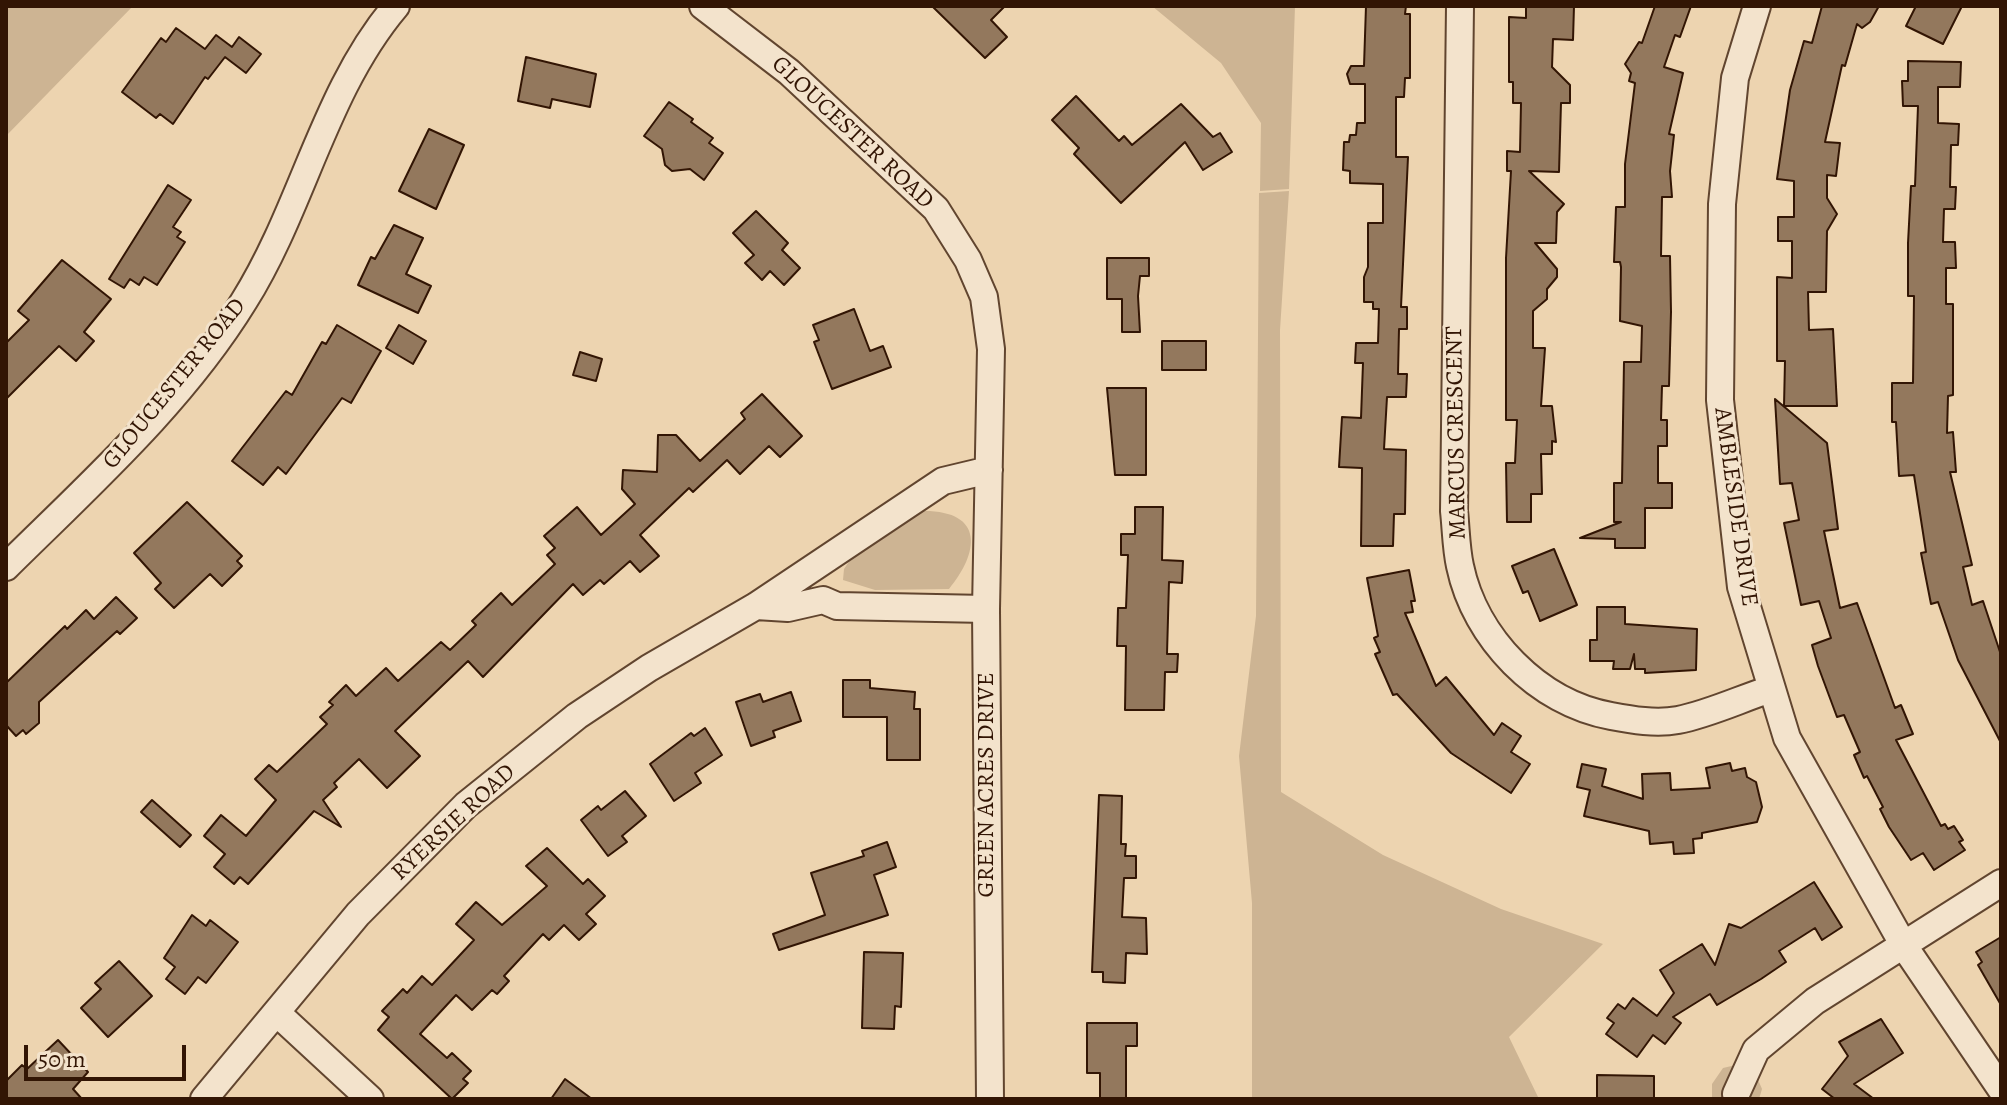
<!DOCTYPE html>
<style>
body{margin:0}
#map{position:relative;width:2007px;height:1105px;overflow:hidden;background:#edd4b0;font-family:Alegreya,serif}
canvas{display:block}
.frame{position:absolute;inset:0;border:8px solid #321504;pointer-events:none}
.scale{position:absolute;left:24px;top:1045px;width:162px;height:36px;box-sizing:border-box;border:4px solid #321504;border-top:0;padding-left:10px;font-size:24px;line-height:28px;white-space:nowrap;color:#321504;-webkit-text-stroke:6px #f3e3cc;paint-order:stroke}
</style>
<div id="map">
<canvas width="2007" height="1105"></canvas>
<div class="frame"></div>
<div class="scale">50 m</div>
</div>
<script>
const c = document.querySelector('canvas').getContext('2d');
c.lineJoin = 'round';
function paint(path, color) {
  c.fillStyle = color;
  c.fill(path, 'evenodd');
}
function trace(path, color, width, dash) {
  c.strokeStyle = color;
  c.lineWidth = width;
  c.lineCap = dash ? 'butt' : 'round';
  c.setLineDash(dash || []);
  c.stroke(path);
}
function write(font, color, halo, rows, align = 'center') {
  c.font = font + ' Alegreya,serif';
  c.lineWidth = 6;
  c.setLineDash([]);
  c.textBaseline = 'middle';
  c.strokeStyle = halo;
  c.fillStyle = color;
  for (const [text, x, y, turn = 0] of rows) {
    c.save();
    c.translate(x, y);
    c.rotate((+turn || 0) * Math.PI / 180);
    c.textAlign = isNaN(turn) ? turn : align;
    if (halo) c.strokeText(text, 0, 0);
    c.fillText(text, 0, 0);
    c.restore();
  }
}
paint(new Path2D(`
 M6 6H133L6 136Z
 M1152 6H1295L1289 189 1260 191 1261 123 1221 63Z
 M1289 191 1280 330 1281 792 1383 855 1501 909 1603 944 1509 1037 1539 1099H1252V903L1239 756 1256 616 1259 193Z
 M924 511C985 511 979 553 949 589L875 590 843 580 844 569 852 557Z
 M1740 1064 1756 1075 1762 1089 1759 1099H1712V1084L1723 1068Z`), '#cdb493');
const building = new Path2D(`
 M932 6H1005L991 20 1007 37 985 58Z
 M1366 6H1406L1405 14H1410V78H1405L1404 97H1396V157H1408L1401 307H1407V329H1399L1398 374H1407L1406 397H1387L1384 449 1406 450 1405 514H1394L1393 546H1361L1362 468 1339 467 1342 417 1361 418 1363 363H1355L1356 343H1378L1379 309H1373V302H1364V277L1368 267V223H1383V184L1350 183V171L1343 170 1344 142H1349L1350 135H1356L1357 123H1365V84H1350L1347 74 1351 66H1364Z
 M1526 6H1574L1573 40 1553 39 1552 67 1570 85V103H1561L1559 172 1529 171 1564 204 1557 212 1556 243H1535L1557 269V277L1547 289V299L1533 311V348H1545L1541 406H1552L1556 442 1552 441V454H1541L1542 494H1531V522H1507L1506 463H1515L1517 420H1506V258L1511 171H1507V151L1520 152 1521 103H1513V82H1509V17L1526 18Z
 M1655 6H1691L1680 37 1675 35 1664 67 1683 73 1669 134 1674 135 1670 171 1672 197H1662L1661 256H1670L1671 312 1669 386H1662L1661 420H1667V446H1658V483H1672V508H1645V548H1615V539L1580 538 1621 522H1614V483H1622L1624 362H1641L1642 326 1620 321 1621 267 1620 262H1614L1616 207H1625V164L1635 83 1629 81 1631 73 1625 64 1639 42 1642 43Z
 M1822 6H1879L1870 22 1862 28 1857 24 1845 66 1842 65 1825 142 1840 143 1836 176 1827 175V198L1837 214 1827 231 1826 292H1808L1809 330 1833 329 1837 406H1784L1785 361H1777V277L1792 278V241H1778V217H1794V181L1777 179 1790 90 1804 41 1812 43Z
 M1916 6H1962L1943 44 1906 26Z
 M176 28 205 49 216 35 232 47 239 37 261 54 246 73 225 57 208 79 205 77 173 124 160 114 156 118 122 92 161 38 166 42Z
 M526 57 596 74 590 107 552 99 550 108 518 101Z
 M1908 61 1961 62 1960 87H1938V123L1959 124 1958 145H1951L1950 187H1956L1955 209H1944L1943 242H1955L1956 268H1946V304H1953V395L1948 396 1947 433 1953 432 1956 472H1950L1972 565 1963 567 1972 605 1983 601 2001 655V743L1958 660 1938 602 1931 604 1921 553 1926 552 1914 475 1899 476 1896 422H1892V383H1913L1914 296H1908V243L1911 186H1915L1918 106H1903L1902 81H1908Z
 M1076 96 1119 141 1124 136 1132 145 1181 104 1213 137 1220 133 1232 152 1203 170 1185 142 1121 203 1074 154 1079 148 1052 120Z
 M669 102 693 119 691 122 713 138 709 143 723 153 704 180 690 169 672 171 665 165 662 149 644 136Z
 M429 129 464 145 436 209 399 191Z
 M168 185 191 200 173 227 181 232 177 237 185 242 157 285 144 277 139 285 130 279 124 288 109 279Z
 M756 211 788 243 782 250 800 268 784 285 770 271 762 280 745 263 754 255 733 233Z
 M394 225 423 238 406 274 431 286 418 313 358 285 371 257 375 259Z
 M1107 258H1149V276H1140L1138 296 1140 332H1122V299H1107Z
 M62 260 111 299 84 332 94 341 76 361 59 346 6 399V343L29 320 18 311Z
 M854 309 870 351 883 346 891 367 832 389 814 342 819 340 813 325Z
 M337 325 381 351 351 403 342 398 286 474 278 467 263 485 232 461 286 391 292 395 322 342 326 344Z
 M399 325 426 341 413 364 386 348Z
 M1162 341H1206V370H1162Z
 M580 352 602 359 596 381 573 375Z
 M1107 388H1146V475H1115Z
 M762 394 802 436 780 457 769 446 740 474 727 460 693 492 689 488 640 535 659 556 640 572 630 561 604 584 600 580 583 595 573 584 483 677 468 661 395 731 420 756 387 788 359 759 334 783 337 787 323 800 341 827 314 811 248 884 240 877 234 884 214 867 225 854 204 836 221 815 246 836 276 800 255 779 269 765 277 772 327 724 320 717 333 705 329 702 346 685 356 696 386 668 398 681 441 642 450 650 476 625 472 621 501 593 512 605 555 564 547 555 555 548 544 536 577 507 601 535 635 504 622 489 623 470 657 472 658 435H676L700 461 745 419 741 413Z
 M1775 399 1827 443 1838 529 1824 531 1840 608 1857 603 1895 708 1901 705 1913 734 1896 740 1941 826 1945 824 1948 829 1954 826 1963 840 1959 842 1965 850 1934 870 1923 853 1911 860 1889 827 1880 809 1883 807 1867 776 1864 778 1854 755 1860 752 1844 715 1837 717 1818 666 1812 645 1831 638 1819 601 1801 605 1784 523 1799 520 1792 483 1780 484Z
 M187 502 242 556 237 561 242 566 222 586 210 574 174 608 155 589 161 583 134 553Z
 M1135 507H1163L1162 560 1183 561 1182 583 1169 582 1167 654H1178L1177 672H1165L1164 710H1125L1126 646H1117L1118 608H1126L1128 555H1121V534H1135Z
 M1554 549 1577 605 1540 621 1528 591 1523 593 1512 566Z
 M1409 570 1415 601H1411L1413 612 1405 613 1436 686 1446 677 1494 735 1502 723 1521 736 1511 752 1530 764 1511 793 1451 753 1397 694 1393 695 1375 654 1380 652 1374 638 1378 636 1367 578Z
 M116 597 137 618 120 634 117 631 39 702V723L26 734 23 730 16 736 6 725V683L65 626 67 629 86 610 94 619Z
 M1597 607H1625V624L1697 629 1696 670 1645 673V669H1635L1634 654 1630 669H1613L1614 661H1590V640H1597Z
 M843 680H870V688L915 692 914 709H920V760H887V717H843Z
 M791 692 801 721 773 731 775 737 751 746 736 702 760 694 763 702Z
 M705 728 722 755 695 773 701 783 674 801 650 764 691 733 694 736Z
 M1730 763 1732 771 1745 768 1747 777 1756 782 1762 807 1757 822 1702 833V838L1693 839 1694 853 1674 854 1673 842 1650 844 1649 831 1584 816 1590 790 1577 787 1582 764 1606 769 1602 786 1643 799 1642 774 1670 773 1671 790 1710 788 1706 768Z
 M625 791 646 816 622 836 627 842 608 856 581 820 598 806 601 810Z
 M1099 795 1122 796 1121 844H1126L1125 856H1136V878H1124L1122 917 1146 918 1147 954 1126 953 1125 983 1103 982V972H1092Z
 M152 800 191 835 180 847 141 812Z
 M887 842 896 867 874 875 888 915 779 950 773 934 825 915 811 873 864 856 862 851Z
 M547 848 583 884 588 879 605 896 586 914 596 924 579 940 564 925 549 940 543 934 504 976 509 981 497 994 492 990 472 1010 456 995 420 1034 447 1058 452 1053 471 1071 463 1079 468 1083 452 1099 378 1030 389 1017 382 1011 403 989 407 993 422 976 432 985 474 940 456 924 476 902 502 925 547 886 526 866Z
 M1814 882 1842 927 1822 940 1815 928 1779 951 1786 962 1761 979 1717 1005 1710 994 1673 1017 1681 1023 1665 1044 1653 1035 1637 1057 1606 1034 1614 1023 1607 1018 1618 1004 1625 1009 1633 998 1657 1016 1674 993 1660 970 1702 944 1715 965 1729 924 1741 928Z
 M192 915 206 926 210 920 238 942 206 983 198 977 185 994 166 979 175 967 164 958Z
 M2001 937V1005L1978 965 1982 962 1976 952Z
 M864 952 903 953 901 1007 895 1006 894 1029 862 1028Z
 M119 961 152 996 108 1037 81 1008 101 989 95 983Z
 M1881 1019 1903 1053 1854 1084 1874 1099H1835L1822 1089 1848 1056 1839 1042Z
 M1087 1023H1137V1046H1126V1099H1100V1073H1087Z
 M58 1040 88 1072 73 1089 82 1099H6V1081L22 1065 27 1069Z
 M1597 1075 1654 1076V1099H1597Z
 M565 1079 592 1099H551Z`);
paint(building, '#93785d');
trace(building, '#321504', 2);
const street = new Path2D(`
 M703 6 789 72 936 209 968 260 984 297 991 349 986 609 990 1099
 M1460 6 1454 511C1456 529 1456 548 1460 566 1475 638 1538 703 1611 716 1632 720 1656 724 1678 720 1709 714 1740 699 1771 689
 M1757 6 1735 78 1722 204 1720 400 1741 587 1787 738 1904 946 2001 1089
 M6 567C90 484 182 402 244 301 303 207 324 91 396 6
 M756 606 788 608 823 600 837 606 986 609
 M278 1014 370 1099
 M1736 1094 1756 1050 1815 1001 2001 883
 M204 1099 358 914 466 805 577 716 649 668 756 606 943 481 989 470`);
trace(street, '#61452f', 30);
trace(street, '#f3e3cc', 26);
write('24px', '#321504', '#f3e3cc', [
 ["GLOUCESTER ROAD",852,133,43],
 ["GLOUCESTER ROAD",175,384,-51],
 ["MARCUS CRESCENT",1457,433,-91],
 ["AMBLESIDE DRIVE",1735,507,82],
 ["GREEN ACRES DRIVE",987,785,-90],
 ["RYERSIE ROAD",454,823,-43]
]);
</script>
